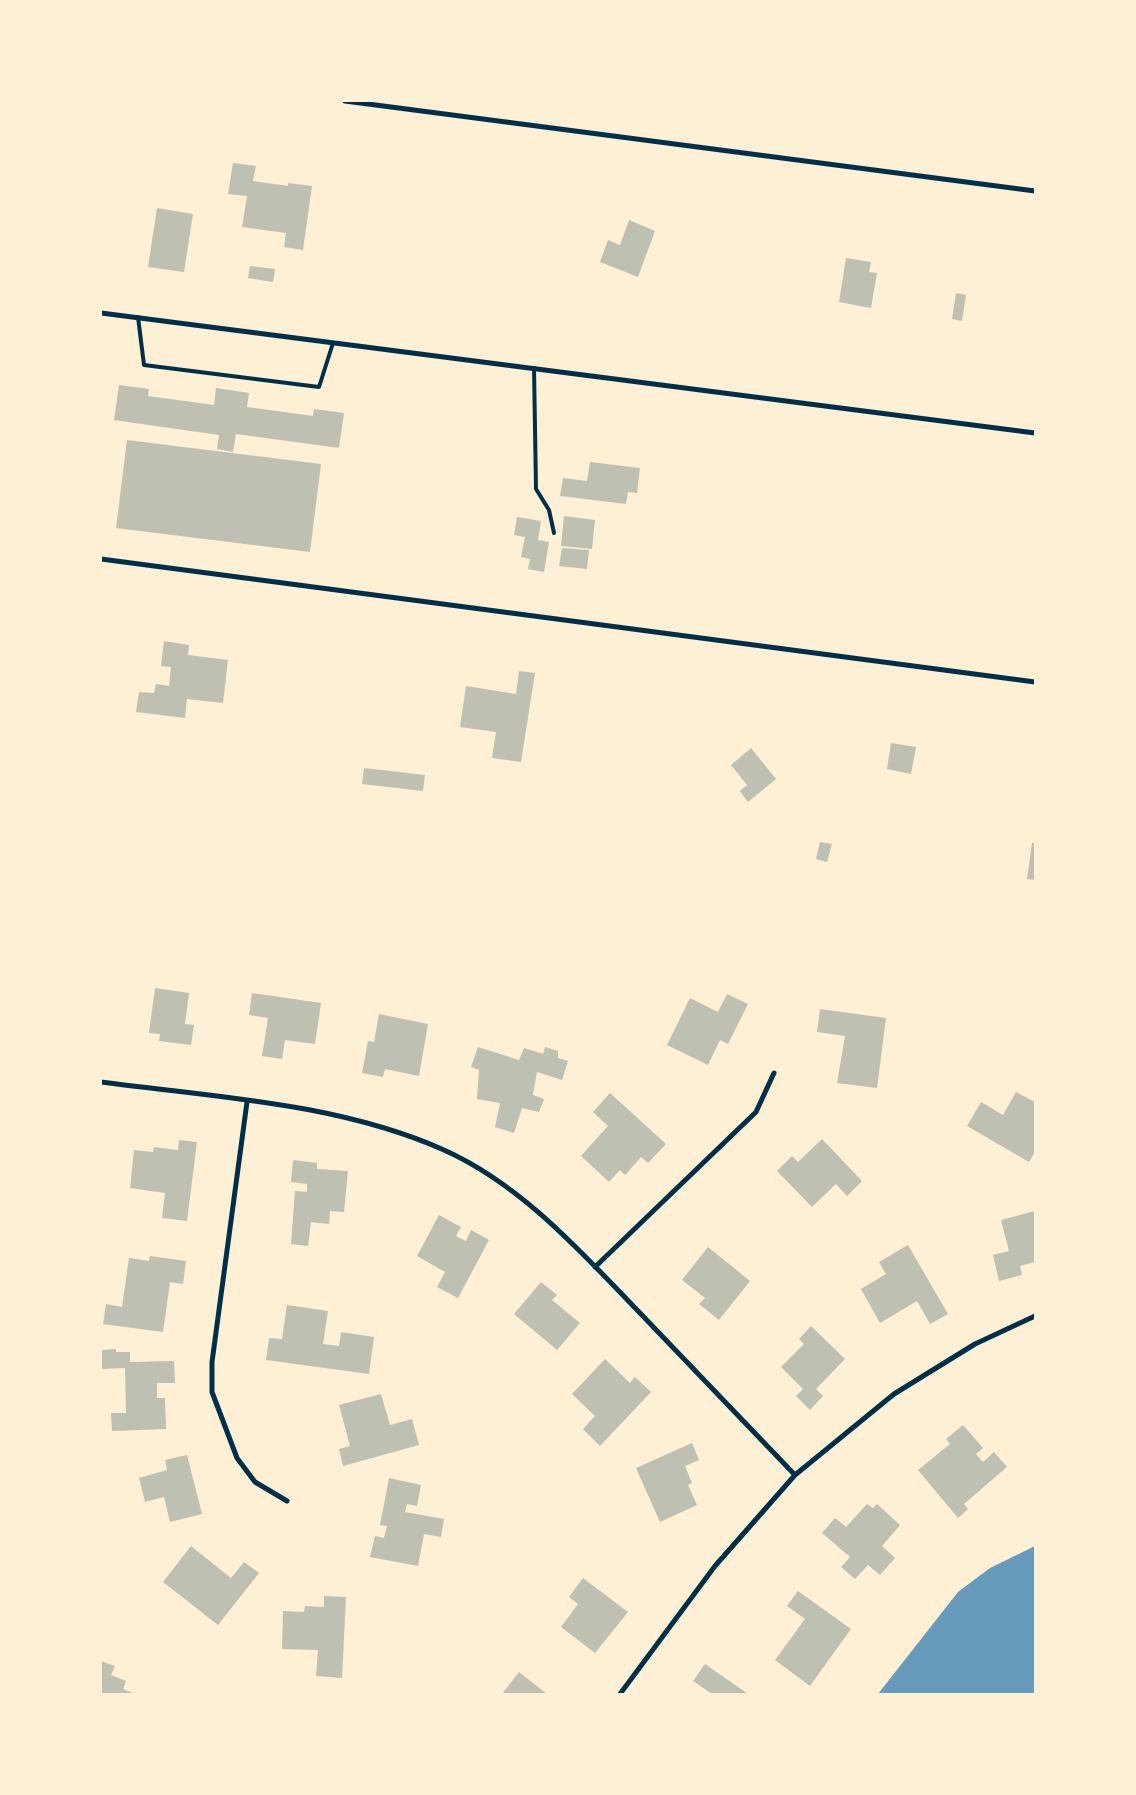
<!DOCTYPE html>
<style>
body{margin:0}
#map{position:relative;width:1136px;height:1795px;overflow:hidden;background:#fdf0d5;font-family:"Work Sans",sans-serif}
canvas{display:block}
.frame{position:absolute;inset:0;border:102px solid #fdf0d5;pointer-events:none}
</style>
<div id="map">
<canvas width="1136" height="1795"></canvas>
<div class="frame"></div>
</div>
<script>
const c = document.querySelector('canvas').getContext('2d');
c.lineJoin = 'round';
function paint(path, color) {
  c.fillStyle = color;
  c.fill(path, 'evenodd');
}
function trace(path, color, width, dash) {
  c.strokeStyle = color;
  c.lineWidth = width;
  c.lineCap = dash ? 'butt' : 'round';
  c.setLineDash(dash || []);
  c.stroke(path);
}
paint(new Path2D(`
 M1035 1546V1694H878L958 1592 990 1568Z`), '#669bbc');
paint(new Path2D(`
 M233 163 256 166 253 181 288 186V183L312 186 303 250 284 247 286 233 242 227 247 196 228 194Z
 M157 208 193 214 184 272 148 267Z
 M629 220 655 231 638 277 600 262 608 240 620 245Z
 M846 258 871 262 869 272 877 273 871 308 839 302Z
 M250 266 275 269 273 282 248 278Z
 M956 293 966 295 962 321 952 319Z
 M119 385 149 389 148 396 214 405 216 388 249 393 247 407 313 416 314 409 344 413 339 448 236 434 233 452 217 449 219 435 114 420Z
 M127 440 321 464 310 552 116 528Z
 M590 462 640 468 637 493 628 492 626 504 560 496 563 478 587 481Z
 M564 516 595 520 592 549 561 546Z
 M517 517 541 521 538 540 549 542 544 572 528 569 530 559 521 557 525 537 514 535Z
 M562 548 589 550 587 569 559 566Z
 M164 641 189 645 188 655 228 660 223 703 187 699 185 718 136 712 139 692 154 693 156 684 169 686 171 667 161 666Z
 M519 671 535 673 521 762 492 758 496 732 460 727 466 686 516 694Z
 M891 743 916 747 911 774 887 769Z
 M751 748 776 779 748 802 740 791 747 785 731 765Z
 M364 768 425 775 423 791 362 784Z
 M820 842 832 844 827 862 816 859Z
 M1032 843H1035V880L1027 879Z
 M155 988 189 993 185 1024 194 1025 191 1045 159 1041 160 1034 149 1033Z
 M252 993 321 1003 315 1044 285 1040 282 1059 262 1056 268 1018 249 1015Z
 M727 994 748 1004 728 1044 720 1040 708 1065 667 1045 690 998 718 1012Z
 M820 1009 886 1018 877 1088 837 1083 845 1036 817 1032Z
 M379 1014 428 1024 419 1076 385 1069 383 1077 362 1073 368 1041 374 1042Z
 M478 1047 519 1060 524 1048 543 1054 545 1047 558 1051V1058L568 1061 562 1080 537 1072 533 1095 544 1099 539 1112 522 1108 514 1133 495 1127 500 1103 477 1099 479 1070 471 1067Z
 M1016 1092 1035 1102V1152L1029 1162 967 1126 981 1102 1003 1115Z
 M610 1093 666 1144 648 1163 641 1157 625 1175 620 1170 609 1182 581 1156 608 1126 593 1112Z
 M822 1139 862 1181 847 1196 836 1184 812 1207 777 1171 792 1156 798 1162Z
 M179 1140 197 1142 187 1221 162 1218 165 1193 130 1188 134 1150 153 1152 154 1147 178 1150Z
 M293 1160 317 1163V1169L348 1171 344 1212 330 1211 329 1224 311 1222 308 1246 291 1244 295 1191 307 1192V1184L291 1182Z
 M1035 1211V1262L1020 1266 1022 1275 999 1281 993 1255 1009 1251 1001 1220Z
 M439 1215 461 1227 456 1236 466 1241 471 1230 489 1240 458 1298 437 1287 445 1272 417 1256Z
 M908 1245 948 1314 930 1324 917 1301 880 1323 861 1289 886 1274 879 1262Z
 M708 1247 750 1281 719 1320 699 1304 705 1298 682 1280Z
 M150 1256 186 1261 183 1284 170 1282 163 1332 103 1324 106 1304 122 1307 129 1258 149 1261Z
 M541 1282 557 1295 552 1300 580 1323 557 1350 514 1314Z
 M287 1305 328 1311 323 1344 339 1346 341 1332 374 1337 369 1374 266 1360 269 1338 282 1339Z
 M811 1326 845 1359 816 1389 823 1396 810 1410 796 1396 803 1389 781 1367 804 1344 799 1339Z
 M116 1349V1352H130V1362L174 1361 175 1383H157V1398H165L166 1429 112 1431 111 1413H126L125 1368 101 1369V1350Z
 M605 1359 630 1383 635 1377 651 1392 600 1446 583 1429 595 1416 572 1394Z
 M381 1394 390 1425 412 1419 419 1445 343 1466 339 1449 350 1446 339 1405Z
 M963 1425 983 1448 976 1454 983 1462 994 1452 1007 1467 964 1504 968 1509 958 1518 918 1470 950 1444 946 1439Z
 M692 1443 699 1460 685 1466 692 1483 688 1485 697 1505 660 1522 636 1468Z
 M187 1455 202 1514 170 1522 164 1497 145 1502 139 1478 167 1470 165 1460Z
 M389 1478 421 1485 417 1506 407 1504 405 1512 444 1519 441 1537 424 1534 418 1566 370 1557 375 1536 384 1538 387 1526 380 1525Z
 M867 1504 873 1508 877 1504 900 1525 882 1546 895 1558 880 1575 868 1565 855 1579 841 1567 850 1557 822 1533 835 1518 846 1527Z
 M191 1546 231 1578 244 1562 259 1573 218 1625 163 1582Z
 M583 1578 628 1612 595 1653 561 1627 578 1604 569 1597Z
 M798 1591 851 1629 810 1686 775 1660 805 1619 787 1606Z
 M324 1596 346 1597 342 1678 316 1676 318 1650 282 1649 283 1611 304 1612 305 1606 324 1607Z
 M101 1661 115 1666 111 1675 126 1681 123 1689 135 1694H101Z
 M705 1664 748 1694H712L693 1681Z
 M519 1672 547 1694H502Z`), '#bec0b2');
trace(new Path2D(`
 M138 317 144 365 319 387 333 343
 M534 368 536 489 549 510 554 533`), '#003049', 4);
trace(new Path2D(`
 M345 101 1035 191
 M101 313 1035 433
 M101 559 1035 682
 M101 1082C215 1097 339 1103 444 1150 522 1185 581 1252 639 1312 691 1367 743 1421 795 1475
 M247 1102 212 1362V1392L237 1458 255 1482 287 1501
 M595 1267 756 1112 774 1073
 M620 1694 715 1566 795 1475 894 1394 975 1344 1035 1316`), '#003049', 5);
</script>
